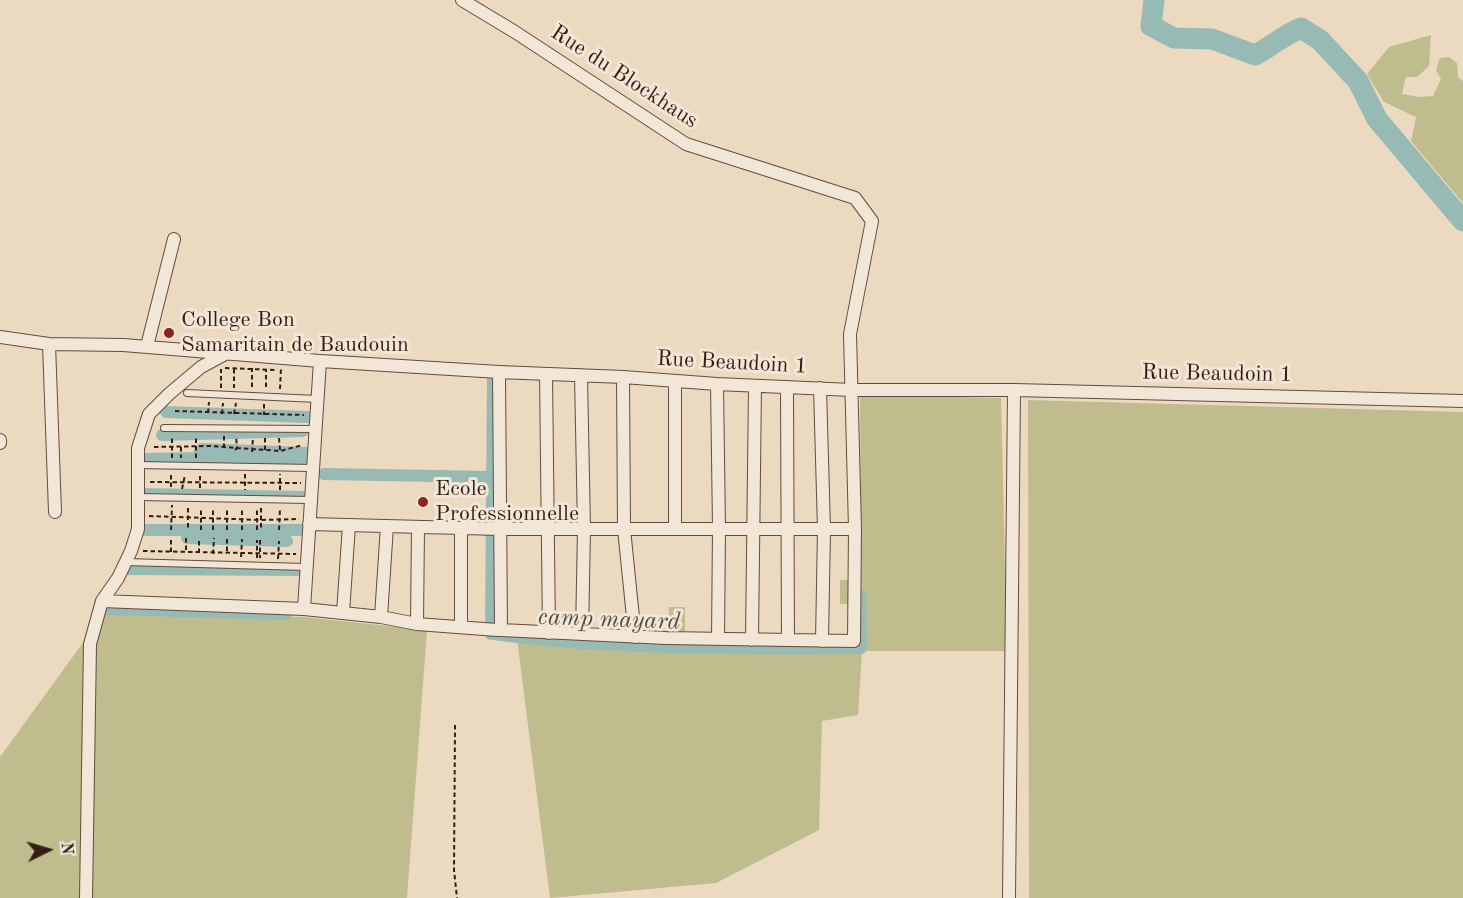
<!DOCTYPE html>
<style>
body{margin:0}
#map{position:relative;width:1463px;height:898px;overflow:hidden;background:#ebd9c0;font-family:"Old Standard TT",serif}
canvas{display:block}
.north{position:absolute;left:18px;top:820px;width:60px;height:60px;-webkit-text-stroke:4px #f2e6d6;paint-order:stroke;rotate:85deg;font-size:16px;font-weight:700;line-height:24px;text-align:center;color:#361d14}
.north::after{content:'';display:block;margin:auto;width:21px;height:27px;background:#361d14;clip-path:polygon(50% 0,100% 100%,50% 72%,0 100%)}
</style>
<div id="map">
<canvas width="1463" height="898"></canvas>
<div class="north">N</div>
</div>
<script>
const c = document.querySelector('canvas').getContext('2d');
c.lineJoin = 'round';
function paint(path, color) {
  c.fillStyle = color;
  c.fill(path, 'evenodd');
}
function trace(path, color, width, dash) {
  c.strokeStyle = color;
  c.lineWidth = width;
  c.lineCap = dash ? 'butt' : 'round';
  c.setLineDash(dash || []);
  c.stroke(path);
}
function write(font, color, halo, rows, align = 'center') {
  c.font = font + ' "Old Standard TT",serif';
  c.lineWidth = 6;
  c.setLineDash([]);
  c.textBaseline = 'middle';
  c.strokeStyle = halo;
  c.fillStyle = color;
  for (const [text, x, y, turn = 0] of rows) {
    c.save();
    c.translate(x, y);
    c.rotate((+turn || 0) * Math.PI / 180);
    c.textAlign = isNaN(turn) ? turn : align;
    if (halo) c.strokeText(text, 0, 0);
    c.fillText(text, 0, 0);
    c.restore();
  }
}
paint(new Path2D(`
 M1431 35 1429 66 1417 77H1406L1402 94 1420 97 1433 96 1441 79 1436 70 1440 58 1449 57 1457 63 1458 77 1463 81V203L1411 141 1416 117 1384 102 1367 74 1389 47Z
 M860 395 1001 398 1007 651H862L858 715 822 721 819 830 716 883 550 898 517 639 862 648Z
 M1028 400 1463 412V898H1029Z
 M840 580H851V604H840Z
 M669 607H685V631H668Z
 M106 611 303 617 427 630 407 898H0V757Z`), '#bfbd8d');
trace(new Path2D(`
 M166 412 308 417
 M162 435 303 431
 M140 459 196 458 202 449 306 453
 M190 460 265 463 306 460
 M324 474 492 477
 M141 494 304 497
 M141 530H301
 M187 538 287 541
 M128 569 300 570
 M107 609 286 614
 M491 634 493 375
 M494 634C615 650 739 649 861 648L860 595`), '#98bab5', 12);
trace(new Path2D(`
 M1154 0 1151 26 1174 38 1212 39 1255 55C1273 46 1283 35 1301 28L1320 40 1358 81 1377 119 1463 221`), '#98bab5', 21);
const service = new Path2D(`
 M187 393 317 399
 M164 428 315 429
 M138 465 313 468
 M139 497 310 500
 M125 562 306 567`);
const minor = new Path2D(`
 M462 0 515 32 686 144 855 198 872 221 850 334 855 529 854 641 666 638 501 630 499 372
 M0 337 49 344 123 345 320 361 499 372 623 377 717 384 852 390H1014L1463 401
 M49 344 55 512
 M147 346 174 239
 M546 374 549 633
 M581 375 584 529 582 634
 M623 377 624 529 635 637
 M675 382V529
 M717 384 719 529 718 639
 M787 387 788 640
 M820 388 824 529 822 641
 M0 443V440
 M309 524 500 529H855
 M461 528V627
 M102 601 304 609 381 617 417 624 497 630
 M304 609 320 361
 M343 613 349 525
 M381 617 387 526
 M417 624 418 527
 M752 640 755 386
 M86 898 90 644 102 601 118 578 131 551 138 529V448L149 414 169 394 201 367 227 353
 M1009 898 1014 390`);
trace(service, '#634c3f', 8);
trace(minor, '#634c3f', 14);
trace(new Path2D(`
 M225 368 276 370
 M234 369V388
 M252 387V368
 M266 387V369
 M221 388V369
 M280 389 281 368
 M264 404V415
 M175 411 304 415
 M208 413 209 402
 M222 414 223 403
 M234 414 236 403
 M224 436V447
 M265 438V452
 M279 438 280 450
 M154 447 210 446 280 451 303 445
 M181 447V458
 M235 450 237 448 236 436
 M252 452 253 438
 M172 458V437
 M196 458V437
 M245 474V490
 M171 475V490
 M200 476V491
 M150 482 301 483
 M182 489 185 475
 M280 490V474
 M188 508V530
 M261 508V530
 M149 516 261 520 299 519
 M171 530 172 505
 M201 530V508
 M213 530V508
 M227 530V508
 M242 530V508
 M257 530V508
 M279 530 280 509
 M186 538V553
 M260 540V558
 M143 551 296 554
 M227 551V539
 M171 552V537
 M199 553V538
 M213 554 214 538
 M241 557 242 539
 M257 558V540
 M278 559 279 541
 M455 725 454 870 457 898`), '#361d14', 2, [4.5, 3]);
trace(service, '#f2e6d6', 6);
trace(minor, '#f2e6d6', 12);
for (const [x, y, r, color] of [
 [169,333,6,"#8f2418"],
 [423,502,6,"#8f2418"]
]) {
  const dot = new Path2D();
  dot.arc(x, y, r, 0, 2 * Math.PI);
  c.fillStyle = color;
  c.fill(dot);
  trace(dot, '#f2e6d6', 2);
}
write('22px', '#361d14', '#f2e6d6', [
 ["Rue du Blockhaus",624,77,33],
 ["Rue Beaudoin 1",732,363,3],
 ["Rue Beaudoin 1",1217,374,1]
]);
write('22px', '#361d14', '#f2e6d6', [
 ["College Bon",181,320],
 ["Samaritain de Baudouin",181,345],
 ["Ecole",435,489],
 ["Professionnelle",435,514]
], 'left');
write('italic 24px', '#534c44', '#f2e6d6', [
 ["camp mayard",609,620,2]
]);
</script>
